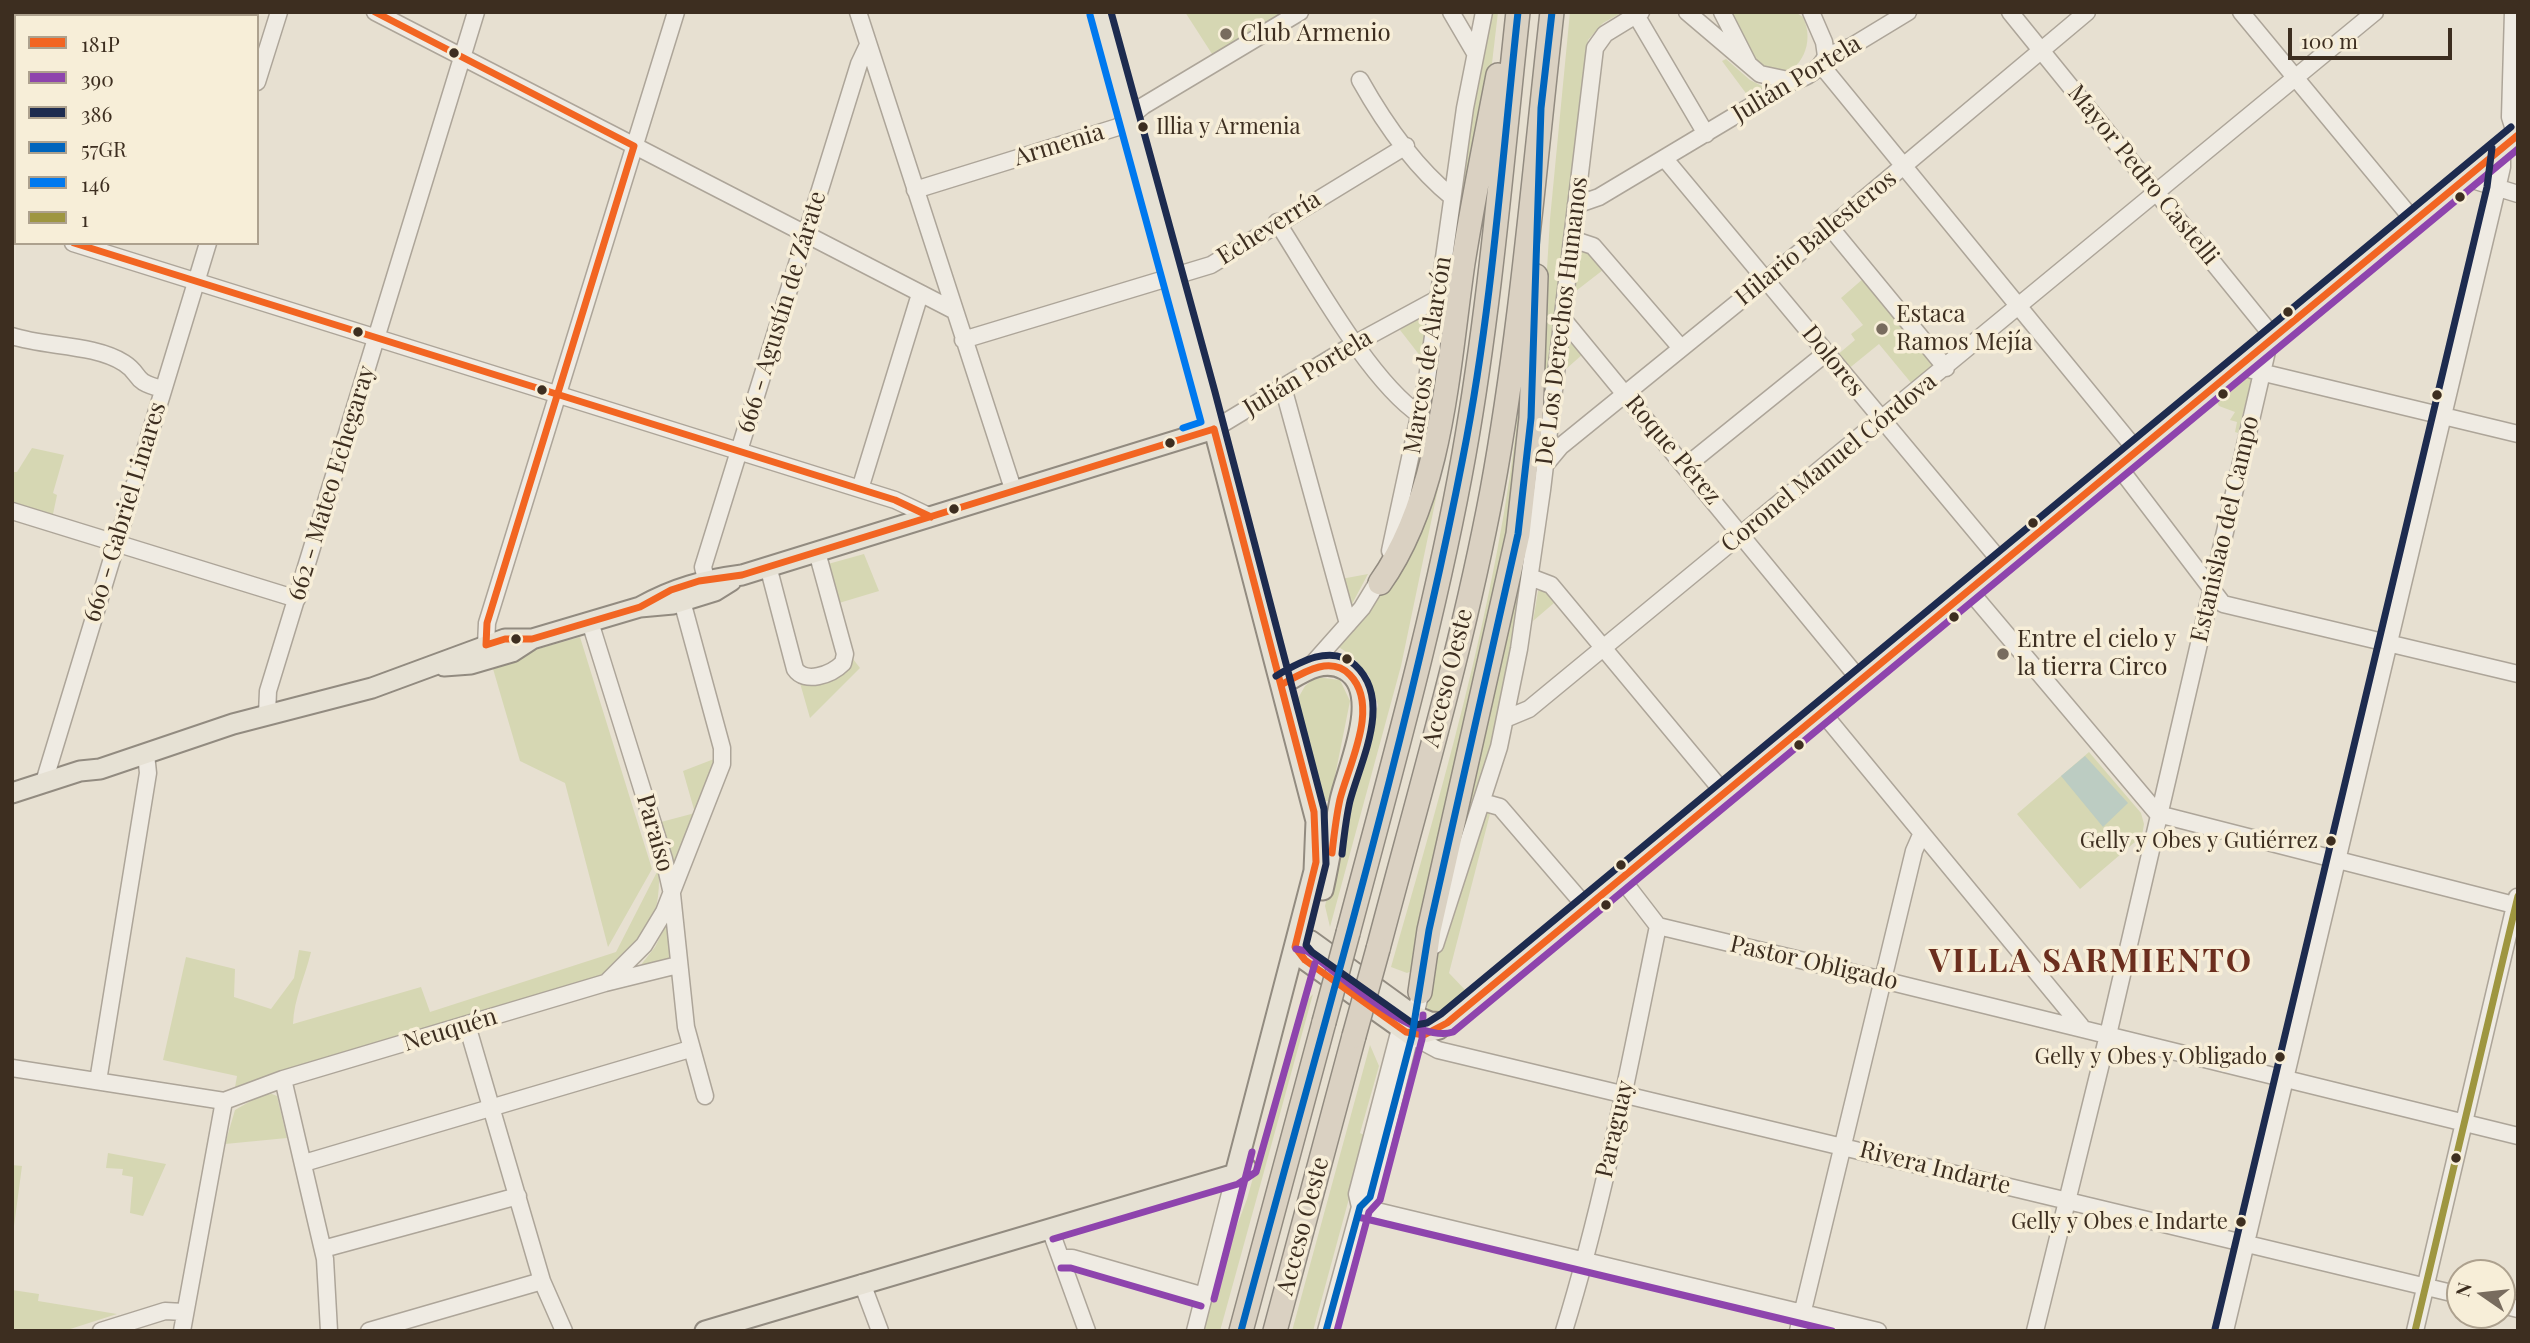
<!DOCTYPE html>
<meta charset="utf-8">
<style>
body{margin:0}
#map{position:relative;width:2530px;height:1343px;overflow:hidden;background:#e7e0d1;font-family:"Playfair Display",serif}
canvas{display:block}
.frame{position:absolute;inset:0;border:14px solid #3d2e20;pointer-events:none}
.legend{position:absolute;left:14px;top:14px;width:245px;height:231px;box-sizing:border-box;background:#f7eed8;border:2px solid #ada18e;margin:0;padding:9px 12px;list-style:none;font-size:21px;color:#3d2e20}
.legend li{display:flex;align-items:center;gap:14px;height:35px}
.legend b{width:35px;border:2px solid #ada18e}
.north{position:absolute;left:2446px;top:1259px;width:70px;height:70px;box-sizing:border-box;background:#f7eed8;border:2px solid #ada18e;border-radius:50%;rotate:284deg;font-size:19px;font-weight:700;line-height:28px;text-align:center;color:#3d2e20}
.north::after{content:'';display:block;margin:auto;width:24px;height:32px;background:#786c5e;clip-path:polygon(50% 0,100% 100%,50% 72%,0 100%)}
.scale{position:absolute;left:2288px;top:28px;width:164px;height:32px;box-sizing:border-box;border:4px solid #3d2e20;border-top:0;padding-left:9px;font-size:21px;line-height:24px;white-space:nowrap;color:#3d2e20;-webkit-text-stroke:5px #f7eed8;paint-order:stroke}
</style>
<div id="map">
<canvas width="2530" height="1343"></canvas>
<div class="frame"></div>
<ul class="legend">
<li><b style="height:9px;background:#f26522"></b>181P</li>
<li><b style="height:9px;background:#8e44ad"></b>390</li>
<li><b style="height:9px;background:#1d2b4f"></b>386</li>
<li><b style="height:9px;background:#0065bd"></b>57GR</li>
<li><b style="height:9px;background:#0079ef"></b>146</li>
<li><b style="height:9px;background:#9e9640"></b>1</li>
</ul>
<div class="north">N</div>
<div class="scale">100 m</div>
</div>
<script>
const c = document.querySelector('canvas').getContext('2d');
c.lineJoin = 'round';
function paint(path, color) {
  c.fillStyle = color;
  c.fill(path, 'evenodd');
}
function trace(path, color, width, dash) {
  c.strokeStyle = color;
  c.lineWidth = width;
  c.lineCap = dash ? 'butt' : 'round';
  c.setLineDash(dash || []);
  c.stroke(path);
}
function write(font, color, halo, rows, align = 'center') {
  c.font = font + ' "Playfair Display",serif';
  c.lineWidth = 7;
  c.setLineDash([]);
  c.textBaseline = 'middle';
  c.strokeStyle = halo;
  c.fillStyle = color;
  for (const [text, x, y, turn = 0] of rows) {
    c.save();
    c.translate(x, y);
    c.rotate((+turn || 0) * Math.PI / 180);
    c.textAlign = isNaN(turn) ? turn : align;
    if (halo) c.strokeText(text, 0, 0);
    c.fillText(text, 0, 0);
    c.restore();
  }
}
paint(new Path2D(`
 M1185 12H1290L1214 57Z
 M1490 12H1498L1485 123 1452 302 1432 384 1470 116Z
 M1570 12H1623L1603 23 1588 40 1525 565 1509 663 1493 750 1432 934 1501 665 1535 469 1550 219Z
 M1728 12H1795L1803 17C1820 52 1786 94 1755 61 1743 49 1736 27 1728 12Z
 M1726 59 1750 80 1768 89 1751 100 1722 61Z
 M1577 247 1587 248 1603 270 1572 294Z
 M1864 278 1935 365 1912 384 1879 344 1847 370 1836 356 1855 340 1851 334 1863 325 1841 298Z
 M1417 318 1427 323 1421 357 1400 330Z
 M1568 341 1583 354 1566 369Z
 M1523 361 1531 383 1489 652 1480 650 1414 970 1407 973 1391 967C1448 769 1507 567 1523 361Z
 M2240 374 2249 376 2251 381 2238 433 2235 432 2237 422 2230 420 2235 412 2219 406 2214 397Z
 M1449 436 1401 666 1330 927 1325 906 1346 815 1378 705 1369 676 1351 655 1337 646 1368 614 1436 489Z
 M32 448 64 455 53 493 57 495 52 519 12 506V472H17Z
 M864 554 879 591 839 603 828 564Z
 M1368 574 1352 604 1347 603 1341 579Z
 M1538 591H1545L1554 603 1533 621Z
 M580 637 652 869 608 947 565 783 520 761 491 662Z
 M853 659 860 668 810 718 800 683C819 689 841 671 853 659Z
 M1316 677 1340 680 1350 701 1330 801H1322L1297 700 1305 686Z
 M2089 752 2141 813 2144 824 2142 836 2080 889 2017 814Z
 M714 759 674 868 661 822 695 813 683 771Z
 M1485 809 1491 810 1449 973 1468 993C1456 1003 1445 1015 1429 1010L1423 1001Z
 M659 868C661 925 643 952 594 981L234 1093 237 1076 163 1060 186 957 235 969 234 997 271 1009 294 978 299 950 311 952C305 977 294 998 293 1024L421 987 430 1012 616 952Z
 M669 919 670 958 640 966 655 947Z
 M1313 994 1220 1331H1203L1222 1265 1247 1199 1301 1007Z
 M1370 1045 1379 1066 1360 1133 1366 1136 1313 1331H1292Z
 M272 1094 277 1096 287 1138 225 1144 235 1110 261 1095Z
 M108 1153 166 1164 143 1216 130 1213 133 1177 122 1175 123 1169 106 1168Z
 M12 1165 22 1166 12 1241Z
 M12 1290 39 1294 38 1301 117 1314 64 1331H12Z`), '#d6d7b3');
paint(new Path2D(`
 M2085 756 2128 803 2103 827 2061 776Z`), '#bcccc2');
const minor = new Path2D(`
 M375 12 953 310
 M858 12 1014 492
 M1451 12 1475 53
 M1687 12 1760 74 1793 81
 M1722 12 1748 63
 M1811 12 1824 42 1826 56
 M2010 12 2271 334 2108 1035 2035 1331
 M2241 12 2414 221
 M2513 12 2510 117 2516 136
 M1636 15 1706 134
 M78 16 79 12
 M1821 65 2137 451
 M1360 80C1383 121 1415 167 1452 197
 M257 82 279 12
 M1665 159 2002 563
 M2466 178 2518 194
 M915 190 1118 127 1143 106 1300 12
 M1576 205 1599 197 1793 81C1807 78 1820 69 1826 56L1852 46 1908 12
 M1277 222C1312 276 1369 381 1420 415
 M1830 227 1946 368
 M12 229 16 218
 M1572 239 1593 246 1681 348
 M73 243 895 500 931 517
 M1563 319 1860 680
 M12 336C45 347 94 344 124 363 143 375 130 381 163 389
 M963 340 1211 265 1406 146
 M2252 370 2518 434
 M1283 387 1348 624
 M1214 429 1356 343 1439 298
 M1546 464 1561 446 1826 231 2087 12
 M1686 466 1826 353
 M2118 466 2223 604 2518 674
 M860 489 920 294
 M12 511 297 599
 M1390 551 1427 379 1465 108 1484 12
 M768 566 795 669C805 684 831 675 843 663L845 654 817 552
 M1530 577 1551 585 1724 793
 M706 579 703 567 859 64 868 45
 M1969 590 2158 814 2518 906
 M590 622 664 859 672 894 686 1027 705 1096
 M486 645 487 623 676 12
 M1307 670 1362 608 1382 575
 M1822 712 2081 1026
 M267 714 268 691 476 12
 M1505 719 1529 709 2375 12
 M44 782 208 243
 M1482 802 1500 807 1586 907
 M1621 878 1658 926C1945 994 2231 1065 2518 1136
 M1435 945 1499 747 1519 649 1542 490 1595 48 1605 34 1641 12
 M608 981 644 945 664 912 722 764V748L682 601
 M467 1025 542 1281 564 1331
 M1412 1036 1438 1050 2460 1295
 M12 1068 224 1101 283 1079 605 983 678 965
 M283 1079 325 1259 329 1331
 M98 1081 148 773 146 754
 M304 1163 690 1049
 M1360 1207 1878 1331
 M1360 1207 1357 1194 1400 1029 1409 1020
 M1050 1229 1087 1331
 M323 1249 518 1196
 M1061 1258H1072L1204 1296
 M862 1283 880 1331
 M2502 1305 2518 1309
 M101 1331 165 1311 184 1312
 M182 1331 224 1101
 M369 1331 542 1281
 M1195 1331 1235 1174
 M1326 1331 1360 1207 1370 1197 1423 983
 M1564 1331C1605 1198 1630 1062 1658 926
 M1798 1331 1914 851 1921 835
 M2225 1331 2497 189 2502 167V148
 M2415 1331 2517 897`);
const major = new Path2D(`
 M1100 12 1205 395 1316 821 1314 871 1235 1174
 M640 607C674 588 704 580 742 575L1214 429
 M444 666 471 664 512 652 532 639 640 607 673 604 715 591 731 581
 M1281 685C1301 674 1322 657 1345 670 1383 692 1347 768 1340 800 1334 830 1330 860 1323 890
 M12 793 80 771 100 769 233 724 372 688 505 639H532
 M1297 939 1311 941 1413 1015 1430 1022 1447 1023
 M1295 947 1305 960 1412 1036 1439 1029 2518 135
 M705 1331 1235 1174 1246 1168`);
const highway = new Path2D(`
 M1380 583C1442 496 1448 366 1463 263 1473 200 1486 137 1498 75
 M1348 933C1390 774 1435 616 1464 454 1490 308 1502 160 1518 12
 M1378 949C1418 797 1463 645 1492 491 1521 333 1534 172 1552 12
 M1420 992 1429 930 1518 534 1531 418 1536 276
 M1241 1331 1324 1022
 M1275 1331 1354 1036`);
trace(minor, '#ada599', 19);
trace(major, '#928b80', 23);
trace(highway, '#928b80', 26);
trace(minor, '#efebe3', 16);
trace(major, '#e6e1d4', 19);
trace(highway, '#dad1c2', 23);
const highwayBridge = new Path2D(`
 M1324 1022 1348 933
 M1354 1036 1378 949`);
trace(highwayBridge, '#928b80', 26, []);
trace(highwayBridge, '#dad1c2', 23);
trace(new Path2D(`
 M375 12 634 146 487 623 486 645 505 639H532L640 607 671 590 699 581 742 575 1214 429
 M74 243 895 500 931 517
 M1214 429 1314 812 1316 862 1295 947 1305 960 1406 1032 1424 1035 1447 1023 2518 135
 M1281 685C1301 674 1330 654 1350 675 1380 706 1349 764 1340 799 1336 817 1334 835 1332 853`), '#f26522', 7);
trace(new Path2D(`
 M1296 949 1307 951C1338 973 1415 1045 1453 1032L2518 149
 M1358 1217 1832 1331
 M1053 1239 1238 1184 1256 1172 1315 963
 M1061 1268H1071L1201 1306
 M1214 1299 1252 1152
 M1337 1331 1369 1212 1380 1200 1422 1039 1423 1015`), '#8e44ad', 7);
trace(new Path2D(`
 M1111 12 1215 392 1324 809 1326 864 1306 945 1312 952 1415 1025 1427 1023 1441 1014 2511 127
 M1276 676C1298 663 1331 643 1355 665 1393 700 1361 760 1350 801 1346 818 1344 837 1342 854
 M2215 1329 2487 187 2492 148`), '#1d2b4f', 7);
trace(new Path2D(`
 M1241 1331C1318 1041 1406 751 1463 457 1492 310 1502 160 1518 12
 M1326 1331 1360 1207 1370 1197 1412 1036 1429 930 1518 534 1531 418 1541 108 1552 12`), '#0065bd', 7);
trace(new Path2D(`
 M1090 15 1201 422 1183 428`), '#0079ef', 7);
trace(new Path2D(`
 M2415 1331 2518 896`), '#9e9640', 7);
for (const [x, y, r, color] of [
 [1226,34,7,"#786c5e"],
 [454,53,6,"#3d2e20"],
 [1143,127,6,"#3d2e20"],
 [2460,197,6,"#3d2e20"],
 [2288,312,6,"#3d2e20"],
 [1882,329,7,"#786c5e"],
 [358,332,6,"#3d2e20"],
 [542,390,6,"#3d2e20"],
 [2223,394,6,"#3d2e20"],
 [2437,395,6,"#3d2e20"],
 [1170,443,6,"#3d2e20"],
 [954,509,6,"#3d2e20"],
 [2033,523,6,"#3d2e20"],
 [1954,617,6,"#3d2e20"],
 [516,639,6,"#3d2e20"],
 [2003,654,7,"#786c5e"],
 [1347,659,6,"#3d2e20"],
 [1799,745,6,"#3d2e20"],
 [2331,841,6,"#3d2e20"],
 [1621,865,6,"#3d2e20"],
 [1606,905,6,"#3d2e20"],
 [2280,1057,6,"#3d2e20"],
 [2456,1158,6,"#3d2e20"],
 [2241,1222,6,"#3d2e20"]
]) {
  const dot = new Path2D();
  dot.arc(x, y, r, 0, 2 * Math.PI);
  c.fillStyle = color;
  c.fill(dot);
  trace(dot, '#f7eed8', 2.5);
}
write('22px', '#3d2e20', '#f7eed8', [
 ["Illia y Armenia",1156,127,"left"],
 ["Gelly y Obes y Gutiérrez",2318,841],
 ["Gelly y Obes y Obligado",2267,1057],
 ["Gelly y Obes e Indarte",2228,1222]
], 'right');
write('24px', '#3d2e20', '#f7eed8', [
 ["Club Armenio",1240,34],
 ["Estaca",1896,315],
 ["Ramos Mejía",1896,343],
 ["Entre el cielo y",2017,640],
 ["la tierra Circo",2017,668]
], 'left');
write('24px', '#3d2e20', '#f7eed8', [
 ["Julián Portela",1797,79,-31],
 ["Armenia",1059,145,-17],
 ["Mayor Pedro Castelli",2143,175,51],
 ["Echeverría",1269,228,-32],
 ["Hilario Ballesteros",1816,238,-39],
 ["666 - Agustín de Zárate",782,312,-73],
 ["De Los Derechos Humanos",1562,321,-83],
 ["Marcos de Alarcón",1428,355,-81],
 ["Dolores",1833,361,51],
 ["Julián Portela",1308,373,-31],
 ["Roque Pérez",1673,450,50],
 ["Coronel Manuel Córdova",1829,463,-39],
 ["662 - Mateo Echegaray",332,483,-73],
 ["660 - Gabriel Linares",125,512,-73],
 ["Estanislao del Campo",2225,529,-77],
 ["Acceso Oeste",1448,678,-76],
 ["Paraíso",655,833,74],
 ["Pastor Obligado",1814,963,13],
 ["Neuquén",450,1030,-17],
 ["Paraguay",1615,1129,-77],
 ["Rivera Indarte",1935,1168,14],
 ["Acceso Oeste",1303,1226,-75]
]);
c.letterSpacing = '2px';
write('bold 32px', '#6b2e1e', '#f7eed8', [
 ["VILLA SARMIENTO",2091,962]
]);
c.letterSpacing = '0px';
</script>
